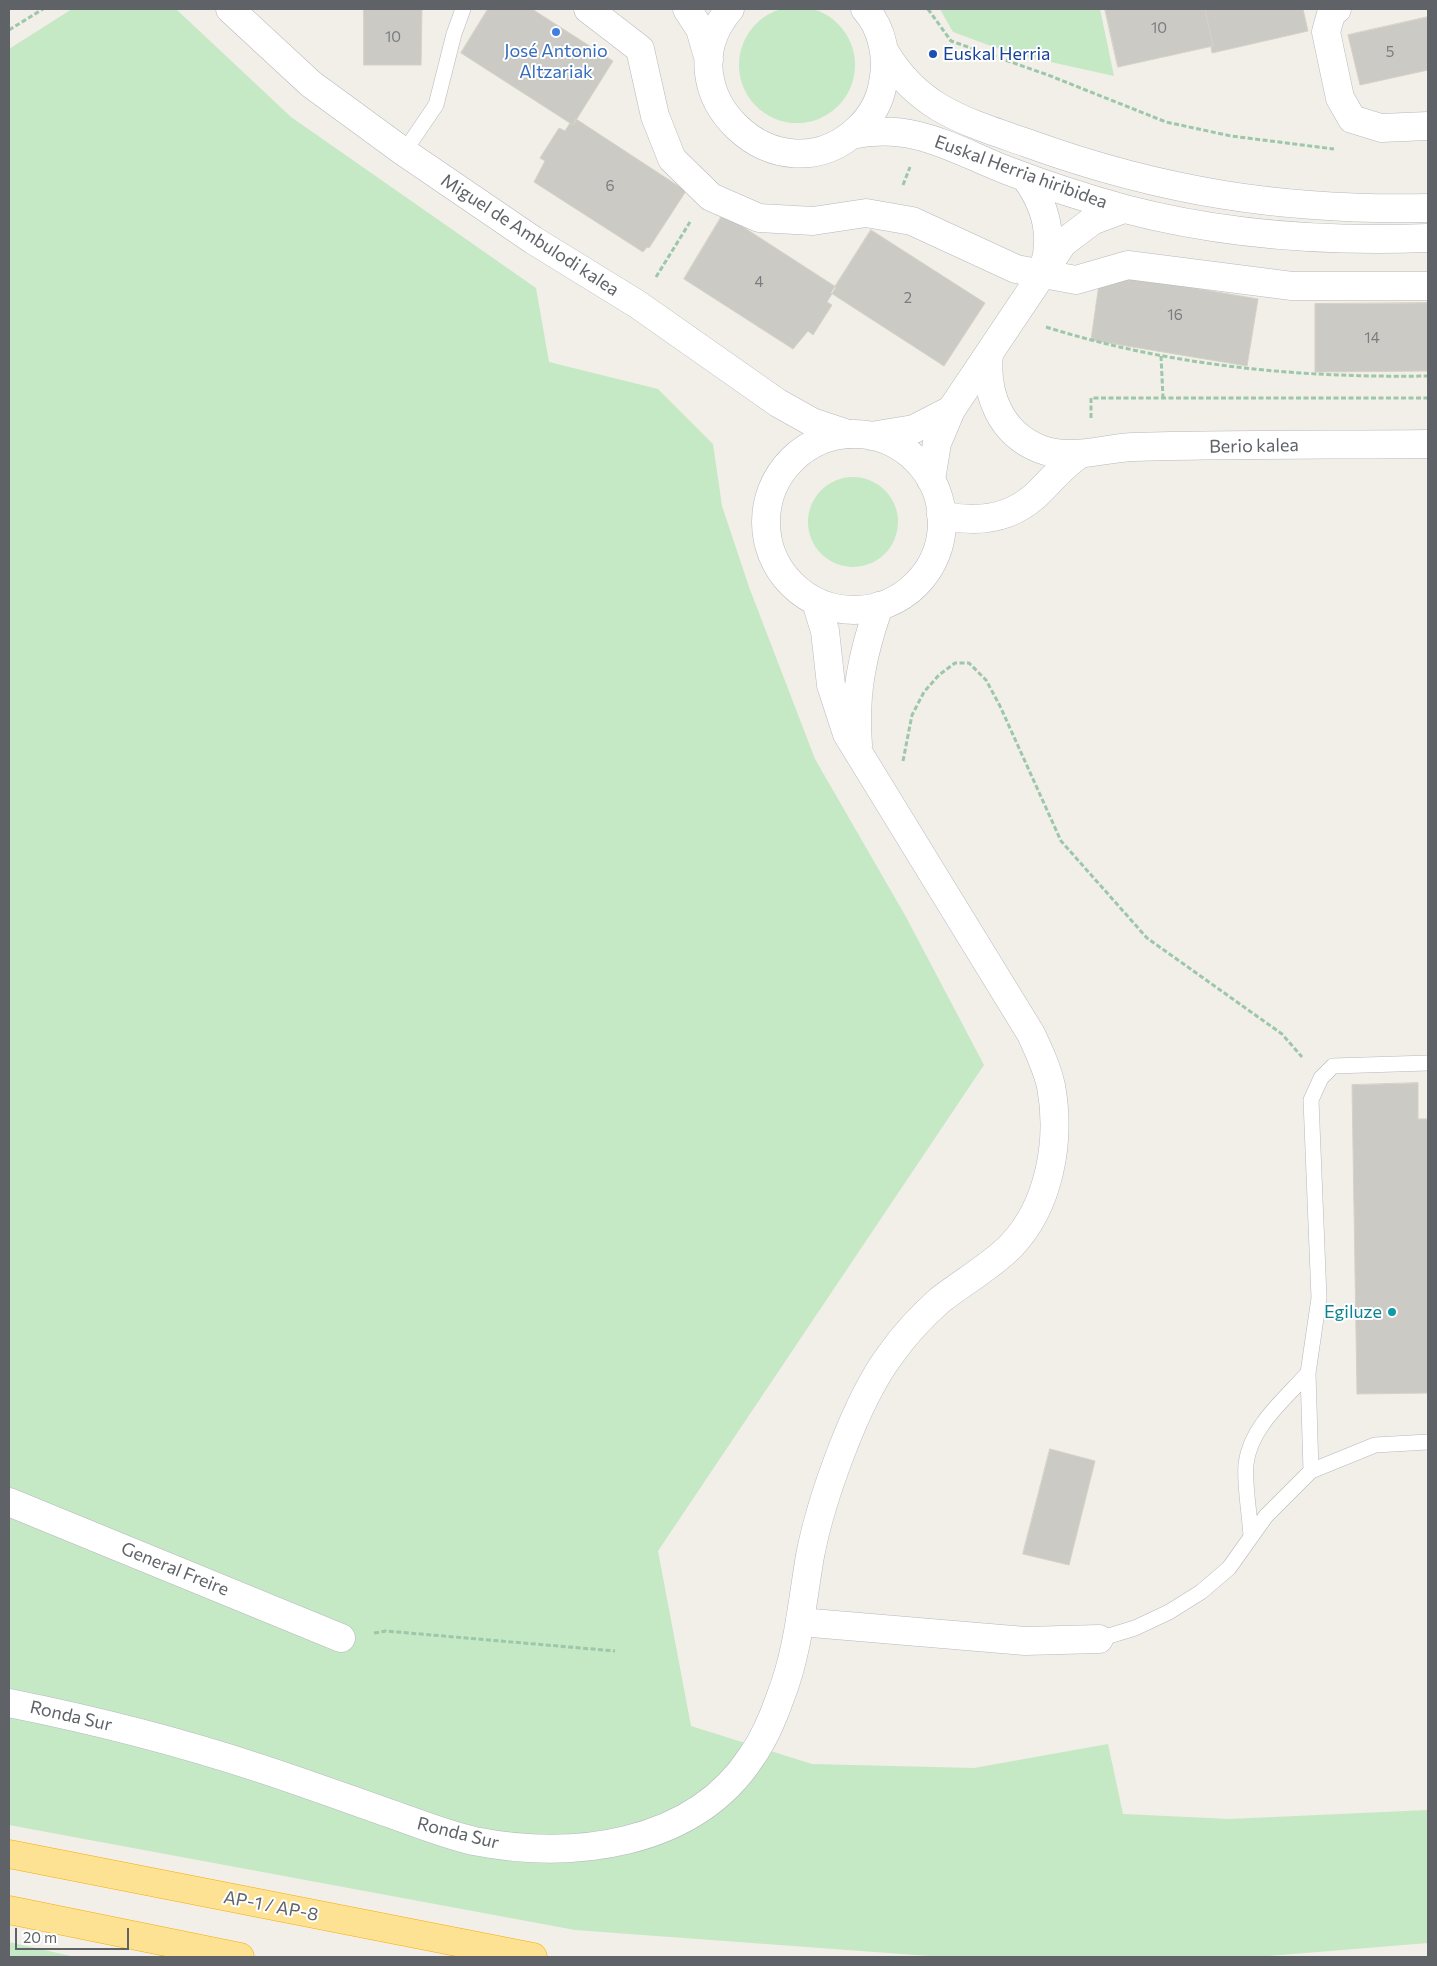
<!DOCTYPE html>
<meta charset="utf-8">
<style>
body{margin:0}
#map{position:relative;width:1437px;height:1966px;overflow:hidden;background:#f1efe8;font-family:Commissioner,sans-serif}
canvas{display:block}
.frame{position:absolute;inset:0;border:10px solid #5f6368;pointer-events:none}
.scale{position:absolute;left:15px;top:1928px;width:114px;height:22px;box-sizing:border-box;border:2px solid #5f6368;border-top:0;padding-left:6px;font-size:15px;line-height:18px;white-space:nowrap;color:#5f6368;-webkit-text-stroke:4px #fff;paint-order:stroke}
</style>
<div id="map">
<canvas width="1437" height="1966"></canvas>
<div class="frame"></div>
<div class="scale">20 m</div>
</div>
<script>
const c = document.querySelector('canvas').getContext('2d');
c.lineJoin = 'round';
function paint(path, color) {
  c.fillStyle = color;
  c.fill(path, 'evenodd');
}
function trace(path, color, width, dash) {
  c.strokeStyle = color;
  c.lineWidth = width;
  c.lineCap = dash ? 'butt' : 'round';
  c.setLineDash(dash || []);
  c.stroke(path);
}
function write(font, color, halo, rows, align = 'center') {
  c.font = font + ' Commissioner,sans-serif';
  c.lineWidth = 4;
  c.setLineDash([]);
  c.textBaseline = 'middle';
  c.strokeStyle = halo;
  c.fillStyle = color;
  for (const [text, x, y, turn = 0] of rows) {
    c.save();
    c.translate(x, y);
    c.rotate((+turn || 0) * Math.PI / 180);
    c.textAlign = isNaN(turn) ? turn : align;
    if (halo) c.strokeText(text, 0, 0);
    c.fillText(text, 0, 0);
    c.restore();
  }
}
paint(new Path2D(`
 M739 65a58 58 0 1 1 116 0a58 58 0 1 1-116 0Z
 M72 9H176L291 117 536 288 549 362 658 389 713 444 722 506 749 587 815 759 906 917 984 1065 658 1551 691 1726 812 1764 974 1768 1108 1744 1123 1814 1230 1819 1428 1810V1943L1256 1957H943L575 1930 9 1825V49Z
 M940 9H1100L1114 76 1010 53 953 32Z
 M808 522a45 45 0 1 1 90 0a45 45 0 1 1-90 0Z
 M9 1942 75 1957H9Z`), '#c5e8c5');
const building = new Path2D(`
 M364 9H422L421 65H364Z
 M488 9H532L613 61 573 125 461 53Z
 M1105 9H1205L1213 46 1118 67Z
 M1205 9H1303L1308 31 1212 53 1211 47 1213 46Z
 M1428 17V70L1360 85 1348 35Z
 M576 119 686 191 649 248 647 247 643 252 534 182 545 161 540 158 559 128 565 131 570 123 573 125Z
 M723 214 836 287 827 302 832 305 813 335 808 331 793 349 684 279Z
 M871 230 985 303 944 366 831 293Z
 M1105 273 1258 299 1247 366 1091 340 1100 277Z
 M1428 303V371L1315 372V304Z
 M1418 1083V1119H1428V1393L1357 1394 1352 1085Z
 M1050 1449 1095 1461 1069 1565 1023 1554Z`);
paint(building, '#cccac5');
trace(building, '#d6d1c6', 1);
const service = new Path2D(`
 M404 152 436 105 454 34 463 9
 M1311 1471 1308 1373 1319 1298 1311 1100 1321 1078 1333 1066 1428 1063
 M1251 1537C1250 1515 1244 1485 1246 1464 1250 1427 1285 1399 1308 1373
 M1099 1639 1135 1628 1169 1612 1201 1592 1229 1568 1266 1516 1311 1471 1375 1445 1428 1442`);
const minor = new Path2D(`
 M230 9 311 84 404 152 533 240 637 304 778 403 812 422 848 434
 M588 9 640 49 655 116 672 159 711 197 759 218 813 221 866 213 912 221 1016 269 1076 280 1128 265 1292 286H1428
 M1337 9 1331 14 1326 32 1340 98 1352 119 1381 128 1428 126
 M989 354C985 394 1000 433 1040 449 1071 461 1103 448 1134 447 1232 444 1330 445 1428 444
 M941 515C975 523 1008 520 1035 496 1051 481 1062 466 1080 454
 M9 1502 341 1638
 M800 1622 1025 1641 1099 1639`);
const tertiary = new Path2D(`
 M687 9 700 29 709 60
 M730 9C659 91 779 204 858 129 871 117 880 101 883 83 888 58 883 29 865 9
 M885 52C919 110 967 122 1027 143 1162 192 1285 211 1428 208
 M851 135C913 122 951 148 1006 170 1045 185 1085 198 1125 209 1224 235 1326 242 1428 238
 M1025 177C1045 204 1054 235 1044 267
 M766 522a88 88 0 1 1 176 0a88 88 0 1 1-176 0Z
 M871 436 914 429 951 410
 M931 480 937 443 951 410 1063 243 1092 221 1124 209`);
const secondary = new Path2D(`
 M858 745C854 694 862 655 879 606
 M9 1703C94 1720 177 1741 259 1768 305 1783 351 1800 397 1816 422 1825 448 1835 474 1841 571 1860 693 1847 752 1756 764 1739 773 1718 780 1698 798 1653 802 1603 810 1556 821 1499 856 1400 891 1354 905 1334 922 1316 940 1300 963 1282 990 1267 1011 1246 1050 1205 1061 1140 1051 1086 1047 1068 1039 1051 1031 1034L847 734 831 685 825 631 816 602`);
const motorway = new Path2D(`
 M9 1854 533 1957
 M9 1910 240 1957`);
trace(service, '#b5b8bc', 16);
trace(minor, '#b5b8bc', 29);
trace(tertiary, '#b5b8bc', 29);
trace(secondary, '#b6babf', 29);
trace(motorway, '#f9ab00', 29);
trace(new Path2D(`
 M928 9 951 41 1048 75 1166 122 1231 136 1334 149
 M9 30 43 9
 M903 185 910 167
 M656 277 690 222
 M1046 327C1170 366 1299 378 1428 376
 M1161 356 1163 398
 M1091 418V398H1428
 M903 761 912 715 924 692 939 675 955 663H969L986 680 1000 706 1061 841 1147 938 1282 1034 1302 1057
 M374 1633 386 1631 615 1651`), '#9cc7a9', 3, [5, 2.5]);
trace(service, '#fff', 15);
trace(minor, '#fff', 28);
trace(tertiary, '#fff', 28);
trace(secondary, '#fff', 28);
trace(motorway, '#fde293', 28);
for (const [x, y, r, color] of [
 [556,32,5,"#3f7fe0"],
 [933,54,5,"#1a4fb4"],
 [1392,1312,5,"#0f9aa8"]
]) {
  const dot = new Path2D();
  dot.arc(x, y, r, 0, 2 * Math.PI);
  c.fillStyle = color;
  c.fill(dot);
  trace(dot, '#fff', 2);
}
write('15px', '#7a7d7f', null, [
 ["10",1159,28],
 ["10",393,37],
 ["5",1390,52],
 ["6",610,186],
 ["4",759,282],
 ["2",908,298],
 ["16",1175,315],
 ["14",1372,338]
]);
write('18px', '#366cbe', '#fff', [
 ["José Antonio",556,51],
 ["Altzariak",556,72]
]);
write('18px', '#164399', '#fff', [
 ["Euskal Herria",943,54]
], 'left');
write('18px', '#5f6368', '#fff', [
 ["Euskal Herria hiribidea",1021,172,20],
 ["Miguel de Ambulodi kalea",530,235,33],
 ["Berio kalea",1254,446,-1],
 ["General Freire",175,1569,22],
 ["Ronda Sur",71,1716,13],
 ["Ronda Sur",458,1833,14],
 ["AP-1 / AP-8",271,1906,11]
]);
write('18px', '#0d838f', '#fff', [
 ["Egiluze",1382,1312]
], 'right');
</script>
